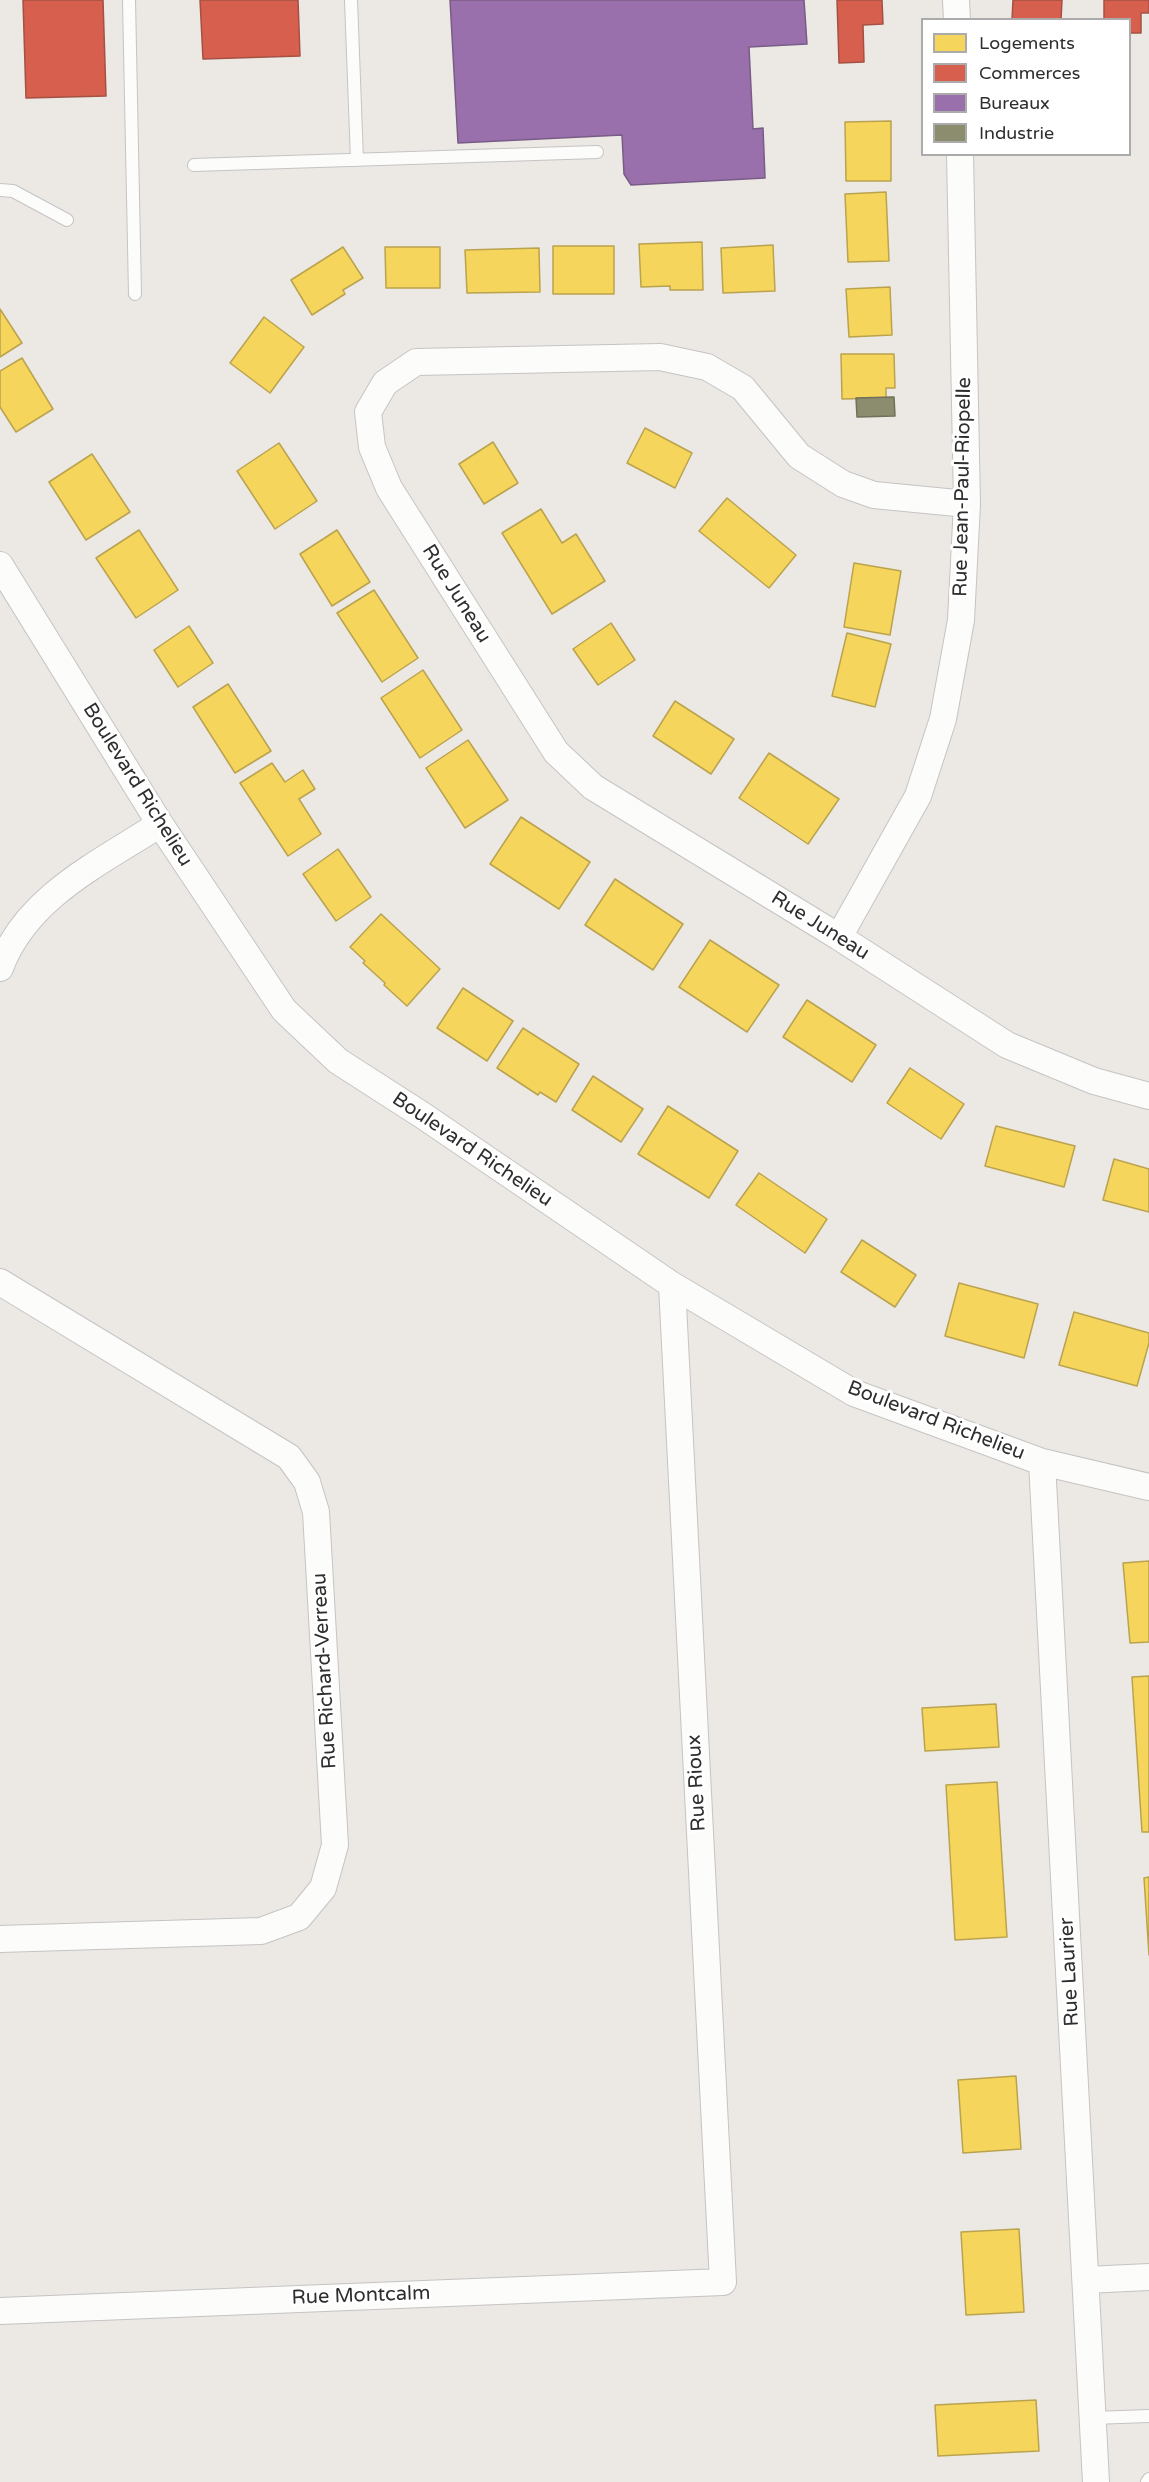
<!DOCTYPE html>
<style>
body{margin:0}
#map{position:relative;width:1149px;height:2482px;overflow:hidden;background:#ece8e4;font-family:"Varela Round",sans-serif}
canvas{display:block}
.legend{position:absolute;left:921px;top:18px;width:210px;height:138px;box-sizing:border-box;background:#fff;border:2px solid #ababab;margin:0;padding:8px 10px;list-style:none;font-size:18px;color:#2e2e2e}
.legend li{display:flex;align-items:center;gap:12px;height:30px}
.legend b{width:30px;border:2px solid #ababab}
</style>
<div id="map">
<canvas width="1149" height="2482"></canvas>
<ul class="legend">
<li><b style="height:16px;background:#f6d55c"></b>Logements</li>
<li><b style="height:16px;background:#d6604d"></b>Commerces</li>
<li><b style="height:16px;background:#9970ab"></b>Bureaux</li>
<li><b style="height:16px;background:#8c8c6e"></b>Industrie</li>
</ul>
</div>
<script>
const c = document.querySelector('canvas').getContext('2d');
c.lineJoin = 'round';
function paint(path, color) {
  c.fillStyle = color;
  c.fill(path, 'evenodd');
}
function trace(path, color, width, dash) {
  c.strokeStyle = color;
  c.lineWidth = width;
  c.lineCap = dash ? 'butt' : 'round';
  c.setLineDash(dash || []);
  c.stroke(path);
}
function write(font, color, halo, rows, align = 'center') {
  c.font = font + ' "Varela Round",sans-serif';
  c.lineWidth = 6;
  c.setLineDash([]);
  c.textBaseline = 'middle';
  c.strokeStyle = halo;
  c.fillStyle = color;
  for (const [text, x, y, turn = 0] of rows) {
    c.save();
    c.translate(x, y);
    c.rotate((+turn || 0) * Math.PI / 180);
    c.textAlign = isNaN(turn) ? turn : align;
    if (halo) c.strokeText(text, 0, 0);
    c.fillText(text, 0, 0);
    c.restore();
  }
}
const homes = new Path2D(`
 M891 121V181H846L845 122Z
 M886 192 889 261 848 262 845 194Z
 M702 242 703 290H670V286L641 287 639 244Z
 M773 245 775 291 723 293 721 248Z
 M553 246H614V294H553Z
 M343 247 363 278 343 290 345 294 312 315 291 280Z
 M385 247H440V288H386Z
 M539 248 540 292 467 293 465 250Z
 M890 287 892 335 849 337 846 289Z
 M0 309 22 343 0 357Z
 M264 317 304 347 270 393 230 363Z
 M841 354H894L895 388H886V398L842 399Z
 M22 358 53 409 16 432 0 407V371Z
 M645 428 692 453 675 488 627 463Z
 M493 442 518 483 484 504 459 464Z
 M279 443 317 501 275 529 237 471Z
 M92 454 130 512 86 540 49 482Z
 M727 498 796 555 769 588 699 531Z
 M541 509 562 543 576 534 605 581 552 614 502 533Z
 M139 530 178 590 136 618 96 558Z
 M337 530 370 582 332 606 300 554Z
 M854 563 901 571 890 635 844 627Z
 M374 590 418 658 382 682 337 613Z
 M611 623 635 660 598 685 573 649Z
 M189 626 213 663 178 687 154 650Z
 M847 633 891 644 875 707 832 696Z
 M423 670 462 730 420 758 381 698Z
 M228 684 271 751 235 773 193 707Z
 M675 701 734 739 711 774 653 736Z
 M468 740 508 800 465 828 426 768Z
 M769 753 839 799 808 844 739 798Z
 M272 763 285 782 303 770 315 789 299 799 321 834 288 856 240 783Z
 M521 817 590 862 559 909 490 864Z
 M338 849 371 897 336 921 303 874Z
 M615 879 683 924 653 970 585 925Z
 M381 914 440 969 407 1006 384 985 385 983 363 963 365 961 350 947Z
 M710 940 779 985 747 1032 679 987Z
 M463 988 513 1021 487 1061 437 1028Z
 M807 1000 876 1045 852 1082 783 1037Z
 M523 1028 579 1064 556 1102 540 1092 538 1095 497 1068Z
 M910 1068 964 1104 941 1139 887 1103Z
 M593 1076 643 1109 621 1142 572 1110Z
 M668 1106 738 1151 709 1198 638 1154Z
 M996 1126 1075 1146 1064 1187 985 1166Z
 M1114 1159 1149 1169V1212L1103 1200Z
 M759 1173 827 1219 805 1253 736 1205Z
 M862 1240 916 1275 895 1307 841 1272Z
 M959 1283 1038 1304 1024 1358 945 1336Z
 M1074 1312 1149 1333V1343L1137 1386 1059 1365Z
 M1149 1561V1642L1130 1643 1123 1563Z
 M1149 1676V1832H1142L1132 1677Z
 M996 1704 999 1747 925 1751 922 1708Z
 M997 1782 1007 1937 955 1940 946 1785Z
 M1149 1877V1955L1144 1878Z
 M1016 2076 1021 2149 963 2153 958 2080Z
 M1019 2229 1024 2312 966 2315 961 2232Z
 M1036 2400 1039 2451 938 2456 935 2405Z`);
paint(homes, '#f6d55c');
trace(homes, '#baa34e', 1.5);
const shops = new Path2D(`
 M23 0H103L106 96 26 98Z
 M200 0H298L300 56 203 59Z
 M837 0H882L883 24 863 25 864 62 839 63Z
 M1013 0H1062L1061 20H1012Z
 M1104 0H1149V13H1141V33H1130V20H1104Z`);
paint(shops, '#d6604d');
trace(shops, '#a45144', 1.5);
const offices = new Path2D(`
 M450 0H804L807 44 749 47 753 129 763 128 765 178 631 185 624 174 622 135 458 143Z`);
paint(offices, '#9970ab');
trace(offices, '#795c86', 1.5);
const industry = new Path2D(`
 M894 397 895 416 857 417 856 398Z`);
paint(industry, '#8c8c6e');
trace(industry, '#70705b', 1.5);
const service = new Path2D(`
 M129 0 135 294
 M351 0 357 160
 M194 165 597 152
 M0 190 13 191 67 220
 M1092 2418 1149 2416
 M1147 2482 1149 2479`);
const minor = new Path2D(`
 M956 0 957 20
 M967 504 874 495 843 484 799 456 743 388 707 367 660 357 416 362 385 383 368 412 372 447 389 488 556 752 593 787 839 937 1007 1045 1094 1081 1149 1096
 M0 565 160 824 284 1010 338 1061 422 1115 672 1285 854 1393 1042 1462 1149 1487
 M839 937 918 796 943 719 961 620 967 504 960 154
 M0 968C26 897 100 863 160 824
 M0 1282 289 1457 307 1482 316 1512 335 1845 323 1888 299 1917 261 1931 0 1939
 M1042 1462 1096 2482
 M1086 2280 1149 2277
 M0 2311 723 2282 672 1285`);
trace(service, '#c5c4c5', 14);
trace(minor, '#c5c4c5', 28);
trace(service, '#fcfcfb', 12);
trace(minor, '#fcfcfb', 26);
write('20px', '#2e2e2e', '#fff', [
 ["Rue Jean-Paul-Riopelle",963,487,-89],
 ["Rue Juneau",456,594,58],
 ["Boulevard Richelieu",137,785,58],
 ["Rue Juneau",820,926,32],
 ["Boulevard Richelieu",472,1150,34],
 ["Boulevard Richelieu",936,1421,21],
 ["Rue Richard-Verreau",325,1671,-93],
 ["Rue Rioux",697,1783,-93],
 ["Rue Laurier",1070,1972,-93],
 ["Rue Montcalm",361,2296,-2]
]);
</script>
